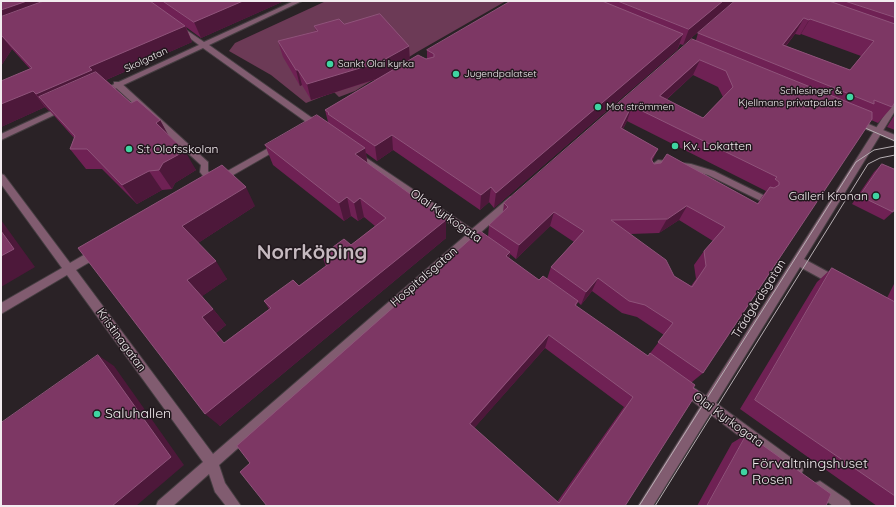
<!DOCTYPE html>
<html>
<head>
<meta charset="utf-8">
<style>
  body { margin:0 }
  #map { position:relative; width:896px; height:507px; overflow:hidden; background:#2a2226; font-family:Quicksand,sans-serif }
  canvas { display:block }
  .frame { position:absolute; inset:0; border:2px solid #f2ecef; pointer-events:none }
</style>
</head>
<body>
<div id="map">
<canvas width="896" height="507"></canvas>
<div class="frame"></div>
</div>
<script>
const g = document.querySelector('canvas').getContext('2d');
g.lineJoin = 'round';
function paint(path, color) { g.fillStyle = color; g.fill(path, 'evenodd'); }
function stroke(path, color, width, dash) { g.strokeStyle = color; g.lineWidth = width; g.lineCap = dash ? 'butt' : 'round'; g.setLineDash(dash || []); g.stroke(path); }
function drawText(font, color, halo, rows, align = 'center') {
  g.font = font + ' Quicksand,sans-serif'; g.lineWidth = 3; g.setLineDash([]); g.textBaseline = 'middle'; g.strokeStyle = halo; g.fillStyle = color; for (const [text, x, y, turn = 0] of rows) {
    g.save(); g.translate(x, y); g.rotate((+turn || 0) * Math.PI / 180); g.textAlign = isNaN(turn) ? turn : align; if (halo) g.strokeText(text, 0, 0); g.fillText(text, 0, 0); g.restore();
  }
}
paint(new Path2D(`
  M326,1H506L417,52L355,91L339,97L334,92L306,103L271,75L229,51L235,43Z`), '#6c3a56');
const service = new Path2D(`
  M114,82H120L208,162V171L217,183L216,185H210L200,172L201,165L114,86Z
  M854,118L895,135V141L851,123L850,121Z
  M658,160L691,164L714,171L765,196L767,198L762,201L759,200L708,175L691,170L655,165L654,163Z`);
const minor = new Path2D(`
  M294,1H302L209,45L322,125V129H316L203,48L104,94H101L97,92L199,45L175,27V25H179L204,42Z
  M892,103H895V111L804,259L839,278L840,281L839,284L835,285L831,284L800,267L716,403L801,465L803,470L801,475L796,477L791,475L710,414L653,506H638L700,407L681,392L679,388L681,384L685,382L706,396Z
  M62,106H65L69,108L1,140V134Z
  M279,142L283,145L282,147L221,182H215L214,180L215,178Z
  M356,151L472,229L510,197H516L518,199L479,234L491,244L489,247H483L473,240L219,465L225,483L241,506H226L215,492L209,474L173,506H156L158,501L203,462L67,275L1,314V303L62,268L1,184V174L4,175L70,263L94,249H102L103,252L102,255L76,270L213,454L466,235L353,156V152Z
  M820,481L849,501L851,506H833L815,493L813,488L815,483Z`);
stroke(service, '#463e42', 2);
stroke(minor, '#463e42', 2);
paint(service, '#815c70');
paint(minor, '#815c70');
stroke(new Path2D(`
  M856,124L895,141
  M639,506L856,162L874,150L895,146
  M655,506L868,164L880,158L895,155`), '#b6afb3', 1);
paint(new Path2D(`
  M1,1H284L201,38L186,27L192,42L106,80L131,103L160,120L168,135L196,170L175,183L172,189L162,190L137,204L102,169H86L70,149L74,138L49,110V111L45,107L1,127L30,69L12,49L1,66Z
  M511,1H734L683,45L680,44L677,50L494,208L489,202L480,210L393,150L377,161L366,153L367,163L446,220V238L220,426L78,248L255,206L198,243L227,279L202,296L213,309L226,325L216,333L224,343L269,309L264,301L299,286L326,267L322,255L351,245L375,226L364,217L358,221L351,216L344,221L273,165L265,145L328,122L325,110L377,79L311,100L302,85L300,86L283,57L278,41L316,31L314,26L344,24L410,60L426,59H427V50Z
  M735,1H895V102L892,107L878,123L871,120L703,373L692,382L625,506H267L250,463L488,237L489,225L503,212L504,203L696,40L698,33ZM795,34L800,35L801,34L861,56L850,70L786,46ZM693,75L718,87L723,97L703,118L666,100ZM627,121L766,191L757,204L654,164L652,161L658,149L623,129ZM679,220L713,241L704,251L694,265L696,279L691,286L674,276L630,234L659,233ZM550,226L574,242L551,267L547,279L539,280L509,259L510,254L516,259ZM592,291L622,313L637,317L664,335L648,356L576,306L578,302L581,305ZM545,348L624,407L557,502L474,428Z
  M895,114V130L887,127Z
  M882,164L893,212L884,220L852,204L874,172Z
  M832,268L887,298L895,282V506H877L740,409L817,282Z
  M747,434L826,506H697L732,443Z`), '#6f2154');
paint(new Path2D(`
  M27,1H80L1,30V10Z
  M243,1H284L201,38L194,22Z
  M723,1H734L683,45L689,29Z
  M804,18L795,34L774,60L783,45Z
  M810,19L801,34L800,35L809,20Z
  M185,26L192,42L101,82L39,97L49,110V111L36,94L89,67Z
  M683,34L677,50L494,208L496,193Z
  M1,35L12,49L1,66Z
  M409,46L410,61L382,77L311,100L307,84Z
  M700,60L693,75L653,111L660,96Z
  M296,70H298L302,85L300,86Z
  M33,91L45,107L1,127V104Z
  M632,106L627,121L615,143L621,128Z
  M160,120L171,140L156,123Z
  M392,135L393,150L377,161L375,146Z
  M365,148L368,167L355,154Z
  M185,151L196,170L175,183L172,189L159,170L163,163Z
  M149,171L162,190L137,204L122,185Z
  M246,187L255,206L195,245L182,226Z
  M491,187L489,202L480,210L481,195Z
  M347,197L351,216L344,221L339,203Z
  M360,198L364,217L358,221L354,203Z
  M687,206L679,220L659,233L667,219Z
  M554,212L550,226L516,259L519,245Z
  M1,220L35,267L1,287Z
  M446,220V238L220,426L205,414Z
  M510,252L507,267L506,256Z
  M216,261L227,279L201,297L187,280Z
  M598,278L592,291L581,305L586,292Z
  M213,309L226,325L216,333L202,317Z
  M549,335L545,348L469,434L470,424Z
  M98,355L114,366L184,465L136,506H112Z`), '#4d183a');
const building = new Path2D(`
  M1,1H27L1,10Z
  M44,1H150L185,26L89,67L92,70L36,94L33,91L1,104V81L32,68L1,35V17Z
  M163,1H243L194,22Z
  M511,1H602L683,34L496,193L491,187L481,195L392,135L375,146L328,114L329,113L325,110L418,55L426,59L434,57V54L427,50Z
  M618,1H723L689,29Z
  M735,1H829L895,24V102L892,107L874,100V104L698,33ZM804,18L809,20L810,19L874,41L850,70L783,45Z
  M845,1H895V17Z
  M380,14L409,46L380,62L307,84L298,70H296L278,41L318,31L314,26L339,19L344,24Z
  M692,39L872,112V119L703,373L658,342L673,323L645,305L629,301L598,278L586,292L551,267L584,231L554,212L519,245L489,225L508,207L504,203ZM700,60L726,71L733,87L703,118L660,96ZM632,106L777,177L775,179L779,182V185L774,188L770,187L758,204L667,154L661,163L654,164L651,159L658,149L621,128ZM687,206L725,227L704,251L706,266L692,287L674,276L666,260L611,220L667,219Z
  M96,72L131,103L137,100L160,120L156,123L185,151L163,163L159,170L149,171L122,185L87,149H70L75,136L39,97Z
  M317,115L365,148L355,154L446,220L205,414L78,248L222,165L246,187L182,226L216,261L187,280L213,309L202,317L224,343L271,308L264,301L293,280L299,286L330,263L322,255L344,239L351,245L386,218L360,198L354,203L347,197L339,203L265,145Z
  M882,164L894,169L895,171V208L893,212L860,196Z
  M1,231L14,249L1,256Z
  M480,231L510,252L506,256L539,280L543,276L578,301L575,305L648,356L650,353L695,385L693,388L698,391L625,506H267L240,472L250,463L237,446ZM549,335L633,397L559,503L470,424Z
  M832,268L895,302V496L755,400Z
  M98,355L171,457L112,506H1V423Z
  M747,434L831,494L826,506H707Z`);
paint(building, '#7d3764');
stroke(building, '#8f537a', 1);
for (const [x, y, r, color] of [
  [330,64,4,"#3fd4a2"],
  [456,74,4,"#3fd4a2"],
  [850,97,4,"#3fd4a2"],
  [598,107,4,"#3fd4a2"],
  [675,146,4,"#3fd4a2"],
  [129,149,4,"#3fd4a2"],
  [876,196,4,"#3fd4a2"],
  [97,414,4,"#3fd4a2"],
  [744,472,4,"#3fd4a2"]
]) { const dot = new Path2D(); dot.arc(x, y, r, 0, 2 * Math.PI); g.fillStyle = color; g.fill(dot); stroke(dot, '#21181d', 1.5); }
drawText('10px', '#f2ecef', '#21181d', [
  ["Skolgatan",146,60,-25]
]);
drawText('10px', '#f2ecef', '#21181d', [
  ["Sankt Olai kyrka",338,64],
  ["Jugendpalatset",464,74],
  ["Schlesinger &",842,91,"right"],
  ["Kjellmans privatpalats",842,103,"right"],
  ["Mot strömmen",606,107]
], 'left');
drawText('12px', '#f2ecef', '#21181d', [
  ["Kv. Lokatten",683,146],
  ["S:t Olofsskolan",137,149],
  ["Galleri Kronan",868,196,"right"]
], 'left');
drawText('12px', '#f2ecef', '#21181d', [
  ["Olai Kyrkogata",446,216,35],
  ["Hospitalsgatan",424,277,-41],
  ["Trädgårdsgatan",759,299,-58],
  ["Kristinagatan",121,340,54],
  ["Olai Kyrkogata",728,420,36]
]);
drawText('14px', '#f2ecef', '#21181d', [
  ["Saluhallen",105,414],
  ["Förvaltningshuset",752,464],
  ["Rosen",752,480]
], 'left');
drawText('bold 20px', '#c6bac0', '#21181d', [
  ["Norrköping",312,253]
]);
</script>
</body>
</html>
